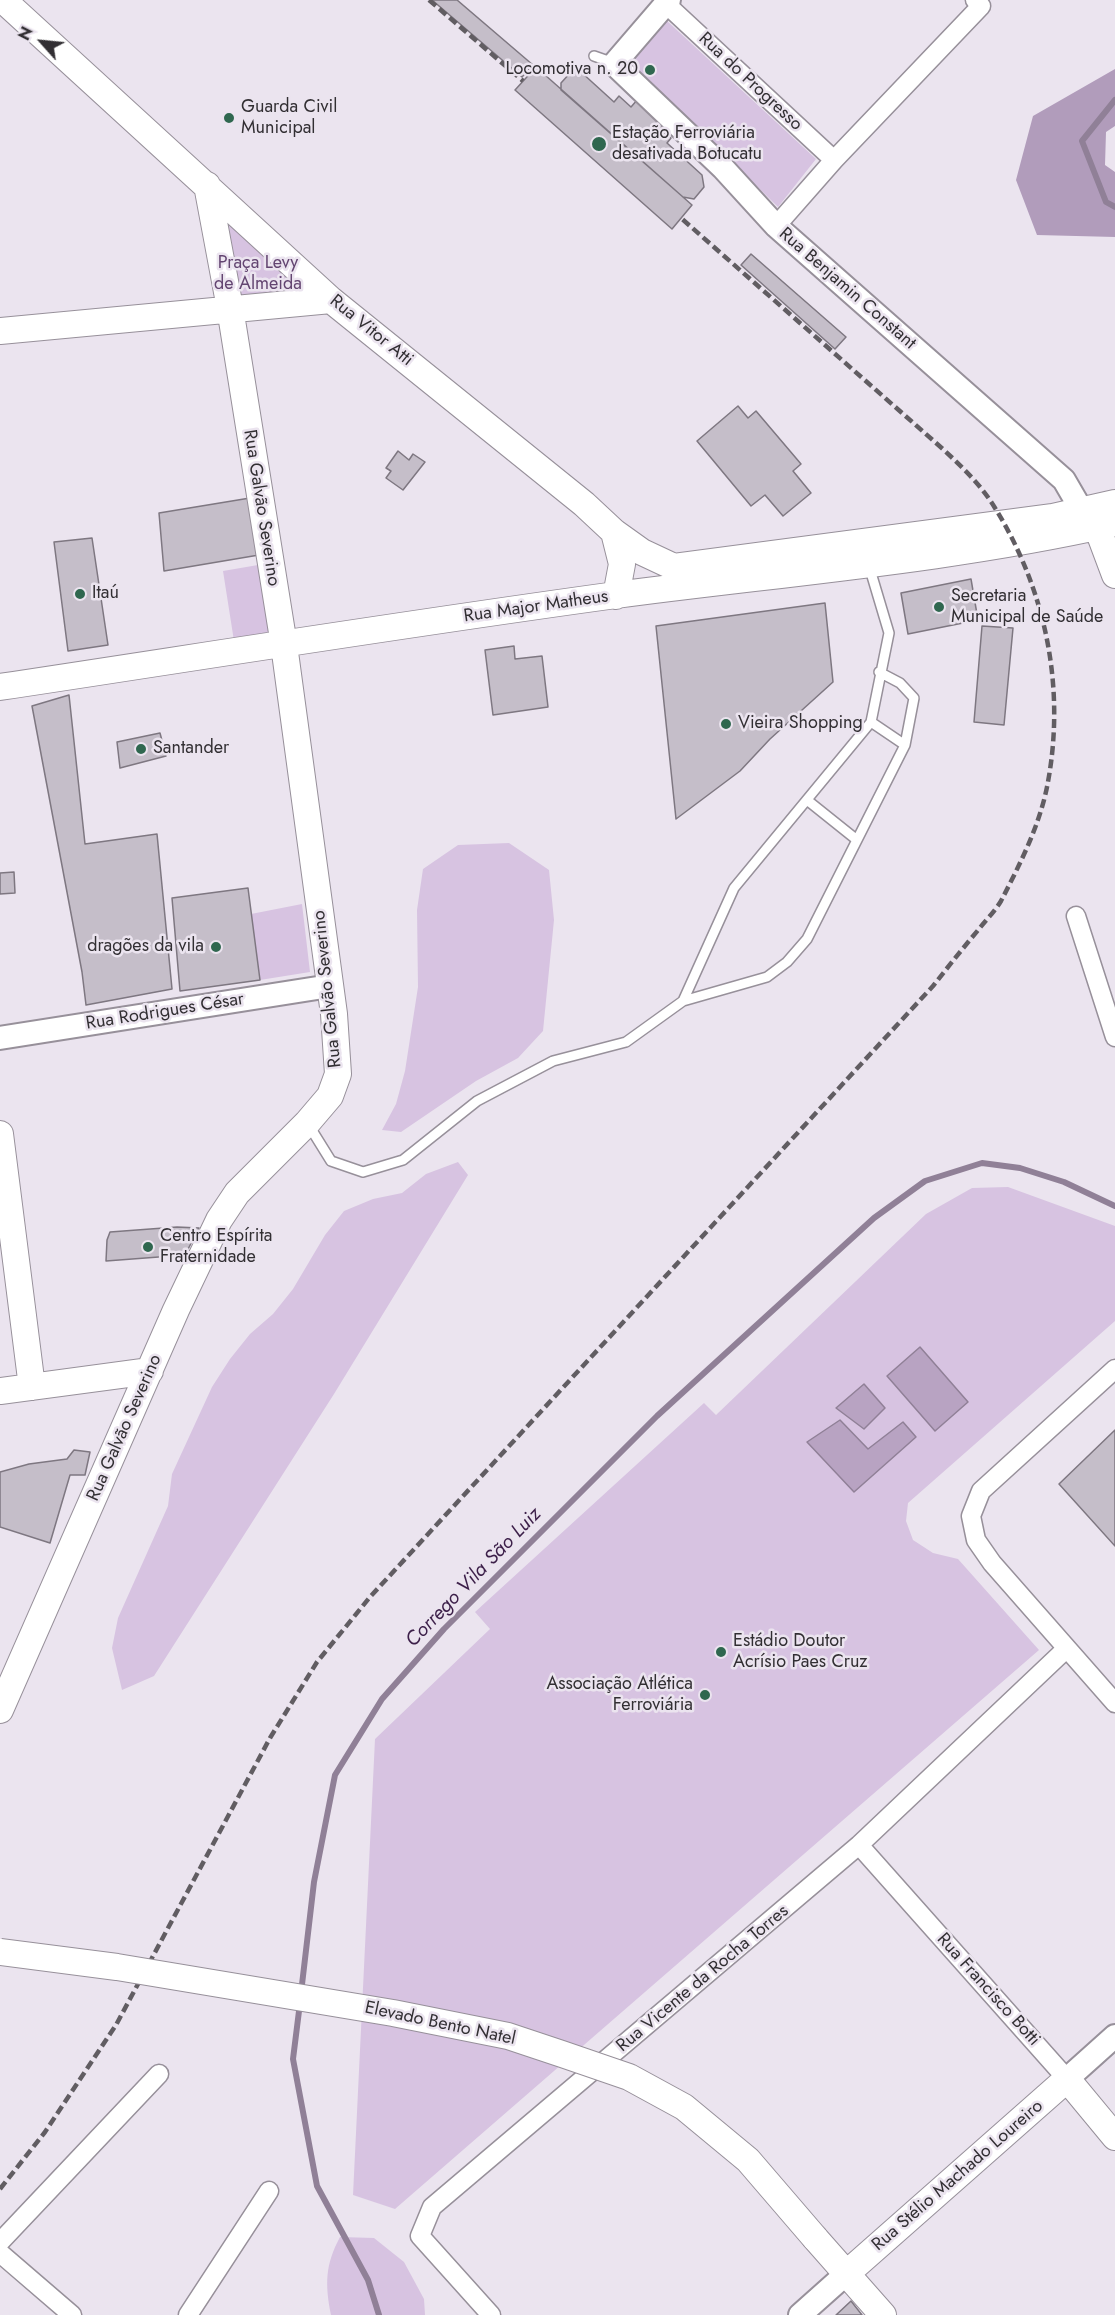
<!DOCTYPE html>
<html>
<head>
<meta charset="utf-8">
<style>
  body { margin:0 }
  #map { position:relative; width:1115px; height:2315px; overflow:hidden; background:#ebe4ef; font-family:Jost,sans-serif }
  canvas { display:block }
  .north { position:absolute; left:12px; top:12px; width:60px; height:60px; -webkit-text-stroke:4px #ebe4ef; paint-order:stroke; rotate:297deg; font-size:16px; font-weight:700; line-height:24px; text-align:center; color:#322f33 }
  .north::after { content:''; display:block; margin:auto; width:21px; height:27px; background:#322f33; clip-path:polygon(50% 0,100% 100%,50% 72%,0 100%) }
</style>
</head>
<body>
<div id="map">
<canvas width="1115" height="2315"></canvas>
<div class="north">N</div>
</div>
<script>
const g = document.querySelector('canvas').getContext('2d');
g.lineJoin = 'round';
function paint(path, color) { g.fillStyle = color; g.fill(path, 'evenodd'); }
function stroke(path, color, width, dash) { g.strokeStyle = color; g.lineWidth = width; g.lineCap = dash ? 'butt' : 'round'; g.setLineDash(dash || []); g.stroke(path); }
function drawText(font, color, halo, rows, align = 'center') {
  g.font = font + ' Jost,sans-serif'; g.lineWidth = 5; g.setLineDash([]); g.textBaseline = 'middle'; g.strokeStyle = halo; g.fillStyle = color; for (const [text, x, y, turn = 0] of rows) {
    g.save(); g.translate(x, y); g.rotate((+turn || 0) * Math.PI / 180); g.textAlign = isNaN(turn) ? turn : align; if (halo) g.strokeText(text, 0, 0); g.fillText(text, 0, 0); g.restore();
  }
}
paint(new Path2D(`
  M666,20L816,159L778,207L630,61Z
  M221,209L308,292L242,300Z
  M258,565L269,635L234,641L223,571Z
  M509,843L549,870L554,920L543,1031L518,1058L476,1081L401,1132L382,1130L396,1104L405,1071L418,987L417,910L423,869L458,845Z
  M302,904L310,972L260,980L251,914Z
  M458,1162L468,1175L334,1394L154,1676L122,1690L112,1648L118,1618L168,1506L172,1474L212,1387L230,1359L250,1334L273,1314L293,1289L325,1235L344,1211L373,1199L402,1193L426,1174Z
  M1008,1187L1115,1226V1321L908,1503L906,1521L913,1540L933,1553L958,1559L1039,1650L395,2209L353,2195L375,1739L490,1629L475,1612L704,1403L716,1415L926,1214L972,1188Z
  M340,2237L374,2238L404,2262L424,2299L425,2315H331C325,2284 325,2265 340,2237Z`), '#d7c3e1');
paint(new Path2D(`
  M1115,69V126L1106,132L1105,165L1115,172V237L1037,235L1016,180L1033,116Z`), '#b19cbb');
const water = new Path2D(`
  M920,1347L968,1402L935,1431L887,1376Z
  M864,1384L885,1408L864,1429L836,1408Z
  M840,1420L868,1449L903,1422L916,1437L854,1492L807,1442Z`);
paint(water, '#b8a3c2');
stroke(water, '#908097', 1.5);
stroke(new Path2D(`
  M1115,100L1082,141L1106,202L1115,207
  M301,1993L314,1882L335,1775L382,1699L444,1629L657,1416L874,1218L925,1181L982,1163L1020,1168L1064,1182L1115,1206
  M300,2003L293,2059L317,2186L368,2280L379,2315`), '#908097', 6);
const building = new Path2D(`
  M432,0H457L533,65L522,77Z
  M536,67L692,205L672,229L515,90Z
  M571,72H581L614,102L619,96L631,107L638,99L666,124L661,130L671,138L667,143L702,175L704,187L694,199L683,197L561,90V83Z
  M751,254L846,337L835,349L741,265Z
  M738,406L748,418L756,411L801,464L793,471L811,493L783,516L765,495L751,506L697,441Z
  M398,451L409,460L413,454L425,462L403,490L386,478L391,471L386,468Z
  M250,498L259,555L164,571L159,513Z
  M92,538L108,645L68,651L54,542Z
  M971,579L978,620L908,634L901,593Z
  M825,603L833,682L770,739L740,771L676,819L656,626Z
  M982,626L1013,628L1004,725L974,722Z
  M514,646L515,659L542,656L548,707L493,715L485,650Z
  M69,695L85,844L157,834L172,989L86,1005L82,972L32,706Z
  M160,733L166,756L120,768L117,742Z
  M14,872L15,893L0,894V873Z
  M248,888L260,980L180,991L172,898Z
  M177,1227L199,1228L185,1255L106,1261L107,1240L110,1232Z
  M1115,1430V1546L1059,1484Z
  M74,1450L90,1452L85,1475H70L50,1543L0,1527V1472L29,1464L67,1459Z
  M851,2301L862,2315H836Z`);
paint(building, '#c5bec9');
stroke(building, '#7e7781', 1.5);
const service = new Path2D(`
  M594,56L614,63
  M871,722L905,745
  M807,800L857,840
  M683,1001L767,977L787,962L807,939L905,745L914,698L900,683L879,672
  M308,1124L331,1161L363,1172L403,1160L477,1101L553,1061L626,1042L683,1001L734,888L871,722L889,633L869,566`);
const minor = new Path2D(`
  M666,4L834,160
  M776,226L834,160L981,6L975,0
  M1076,916L1115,1037
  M1115,1369L981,1491L971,1516L976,1540L992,1563L1115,1703
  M859,1845L1067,2079
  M0,2242L159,2074
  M0,2253L72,2315
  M188,2315L269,2191
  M491,2315L420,2236L432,2207L859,1845L1066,1649`);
const tertiary = new Path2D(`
  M669,0L614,64L723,168L776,226L1064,480L1082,511
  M0,1038L330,986
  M1067,2079L1115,2036
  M800,2315L846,2274`);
const secondary = new Path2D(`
  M3,0L331,300L584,504L614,532L642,552L674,567L1053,517L1115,503
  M0,331L331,300
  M1086,515L1097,527L1115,575
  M614,532L622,564L616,596
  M0,687C205,656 411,623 616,595C782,573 951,560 1115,523
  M0,1134L32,1387
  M0,1391L150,1371
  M0,1710L176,1310L219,1220L237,1193L307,1123L330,1096L338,1074L334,1014L284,645L230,308L207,185
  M815,2238L883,2315
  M846,2274L1067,2079L1115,2137`);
stroke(service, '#97909a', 12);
stroke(minor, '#97909a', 21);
stroke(tertiary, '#97909a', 26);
stroke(secondary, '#97909a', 28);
stroke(service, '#fff', 9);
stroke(minor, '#fff', 18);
stroke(tertiary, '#fff', 22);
stroke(secondary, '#fff', 26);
stroke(new Path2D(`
  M429,0L523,81
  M0,2189L45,2132L116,2025L270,1738L317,1662L370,1597L933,986C948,967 963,948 979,929C986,920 995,911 1001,901C1019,866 1039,827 1047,787C1066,691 1047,592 995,508C982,486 963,468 944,450L681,218`), '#615d62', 4.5, [9, 4.5]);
const secondaryBridge = new Path2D(`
  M0,1952L117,1967L393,2013L508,2036L562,2054L629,2077L684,2107L748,2160L815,2238`);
stroke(secondaryBridge, '#97909a', 28, []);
stroke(secondaryBridge, '#fff', 26);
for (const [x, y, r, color] of [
  [650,70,6,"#2f674f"],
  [229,118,6,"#2f674f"],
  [599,144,8,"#2f674f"],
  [80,594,6,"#2f674f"],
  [939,607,6,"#2f674f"],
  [726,724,6,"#2f674f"],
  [141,749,6,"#2f674f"],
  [216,947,6,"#2f674f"],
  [148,1247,6,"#2f674f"],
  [721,1652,6,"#2f674f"],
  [705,1695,6,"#2f674f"]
]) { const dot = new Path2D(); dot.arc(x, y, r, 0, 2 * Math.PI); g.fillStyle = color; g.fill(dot); stroke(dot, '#ebe4ef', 2); }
drawText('18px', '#322f33', '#ebe4ef', [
  ["Locomotiva n. 20",638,70,"right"],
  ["Guarda Civil",241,108],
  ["Municipal",241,129],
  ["Estação Ferroviária",612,134],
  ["desativada Botucatu",612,155],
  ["Itaú",92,594],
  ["Secretaria",951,597],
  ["Municipal de Saúde",951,618],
  ["Vieira Shopping",738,724],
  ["Santander",153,749],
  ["dragões da vila",204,947,"right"],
  ["Centro Espírita",160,1237],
  ["Fraternidade",160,1258],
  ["Estádio Doutor",733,1642],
  ["Acrísio Paes Cruz",733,1663],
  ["Associação Atlética",693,1685,"right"],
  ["Ferroviária",693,1706,"right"]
], 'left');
drawText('18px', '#322f33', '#ebe4ef', [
  ["Rua do Progresso",750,82,43],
  ["Rua Benjamin Constant",847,289,41],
  ["Rua Vitor Atti",371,331,39],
  ["Rua Galvão Severino",261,508,81],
  ["Rua Major Matheus",536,607,-8],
  ["Rua Galvão Severino",328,989,-96],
  ["Rua Rodrigues César",165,1012,-9],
  ["Rua Galvão Severino",125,1428,-66],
  ["Rua Vicente da Rocha Torres",703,1979,-40],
  ["Rua Francisco Botti",988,1990,48],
  ["Elevado Bento Natel",440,2024,12],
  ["Rua Stélio Machado Loureiro",958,2176,-41]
]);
drawText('18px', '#634571', '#ebe4ef', [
  ["Praça Levy",258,264],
  ["de Almeida",258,285]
]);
drawText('italic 20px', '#3c1f49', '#ebe4ef', [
  ["Corrego Vila São Luiz",474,1578,-46]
]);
</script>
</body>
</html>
